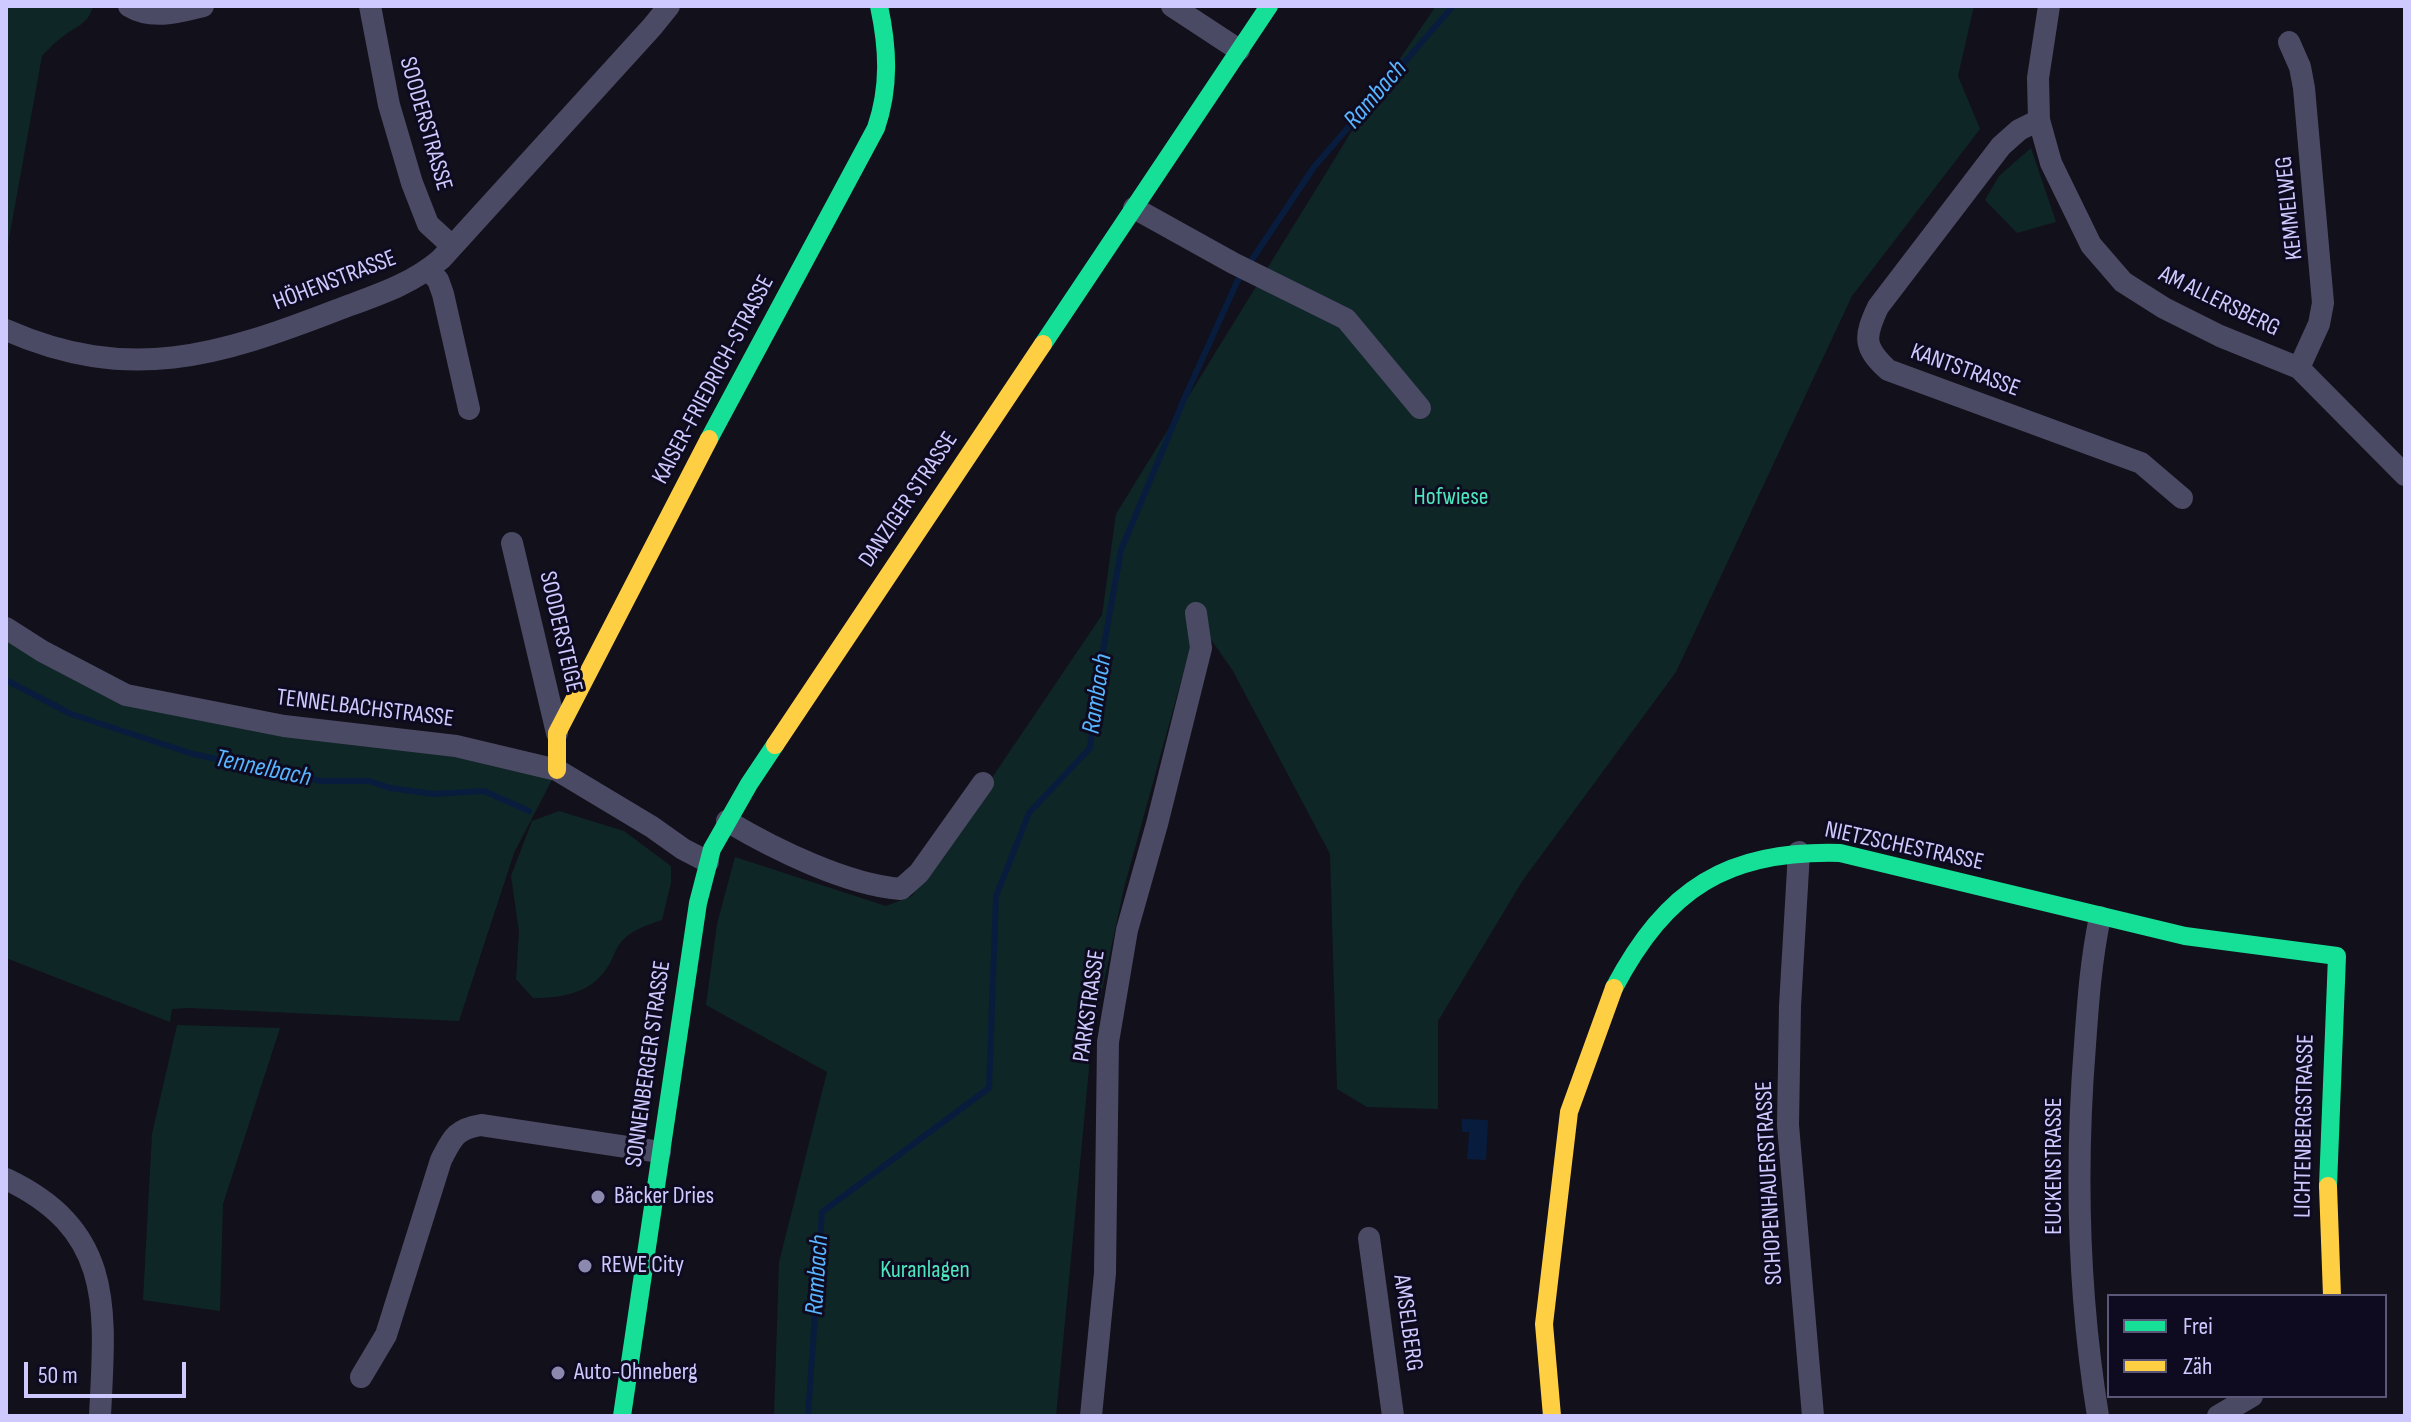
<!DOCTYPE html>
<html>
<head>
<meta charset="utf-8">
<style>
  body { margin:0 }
  #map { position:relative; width:2411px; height:1422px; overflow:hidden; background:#12101b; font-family:"Sofia Sans Condensed",sans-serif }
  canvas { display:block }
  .frame { position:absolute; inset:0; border:8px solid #cecaff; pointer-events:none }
  .legend { position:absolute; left:2107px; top:1294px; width:280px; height:104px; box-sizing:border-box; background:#0e0b20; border:2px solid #5b5779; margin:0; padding:10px 14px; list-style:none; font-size:24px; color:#cecaff }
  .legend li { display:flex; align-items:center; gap:16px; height:40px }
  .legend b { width:40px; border:2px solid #5b5779 }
  .scale { position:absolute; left:24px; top:1362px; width:162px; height:36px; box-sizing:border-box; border:4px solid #cecaff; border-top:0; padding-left:10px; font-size:24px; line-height:28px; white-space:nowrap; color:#cecaff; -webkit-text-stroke:6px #0e0b20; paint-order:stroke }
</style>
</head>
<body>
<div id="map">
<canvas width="2411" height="1422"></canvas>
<div class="frame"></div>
<ul class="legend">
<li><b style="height:10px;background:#16e098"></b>Frei</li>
<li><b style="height:10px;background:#ffcf43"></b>Zäh</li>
</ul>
<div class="scale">50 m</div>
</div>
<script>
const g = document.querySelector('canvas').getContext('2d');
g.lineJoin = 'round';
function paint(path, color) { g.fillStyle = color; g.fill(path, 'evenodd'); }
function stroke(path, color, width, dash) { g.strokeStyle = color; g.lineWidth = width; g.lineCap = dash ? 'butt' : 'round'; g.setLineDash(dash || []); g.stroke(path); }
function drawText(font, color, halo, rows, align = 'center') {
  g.font = font + ' "Sofia Sans Condensed",sans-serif'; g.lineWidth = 6; g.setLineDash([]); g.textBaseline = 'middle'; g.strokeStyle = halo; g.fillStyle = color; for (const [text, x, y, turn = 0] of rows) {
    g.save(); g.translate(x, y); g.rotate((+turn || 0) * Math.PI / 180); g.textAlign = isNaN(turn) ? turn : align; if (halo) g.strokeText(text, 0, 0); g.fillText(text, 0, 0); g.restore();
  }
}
paint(new Path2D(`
  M6,6L93,7C87,26 75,26 61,38C54,43 48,50 42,56L6,255Z
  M1436,6H1974L1958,76L1980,129L1852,296L1676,672L1523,880L1438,1021V1109L1367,1107L1337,1089L1330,854L1233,671L1212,641L1190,648L1124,888L1092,1037L1056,1416H774L779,1262L827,1072L706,1005L717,924L735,857L886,906L912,896L1102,615L1116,514L1366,108Z
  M2031,148L2056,222L2017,233L1985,200L1999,176Z
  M6,628L126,695L557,770L514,853L459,1021L190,1008L172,1009L170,1022L6,958Z
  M559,811L624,831L671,866V883L662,920C647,925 633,929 622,941C616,947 614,956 610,963C594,993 563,998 533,998L516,979L519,932L511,876L532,821Z
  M177,1025L280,1028L223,1204L220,1311L143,1300L152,1134Z`), '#0f2626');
paint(new Path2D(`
  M1462,1119L1488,1120L1486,1160L1467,1159L1469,1132H1462Z`), '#081d3e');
stroke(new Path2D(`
  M6,680L71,714L193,754L322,781H369L390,788L433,794L484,791L529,811
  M808,1416L822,1212L989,1088L996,896L1029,813L1090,748L1099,673L1121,550L1185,397L1237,282L1314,167L1453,6`), '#081d3e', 6);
stroke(new Path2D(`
  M129,6C152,20 179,12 203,6
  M370,6L389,105L412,183L428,224L452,246
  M1172,6L1239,50
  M2049,6L2038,78L2039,120L2051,163L2091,245L2123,282L2164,308L2220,336L2299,368L2405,475
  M2289,42L2300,67L2304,88L2323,303L2319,324L2299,368
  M2039,120L2019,130L2001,146L1878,307C1864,337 1863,347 1888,370L2141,463L2182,498
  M1134,208L1233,263L1346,319L1420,408
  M428,270L438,280L443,294L469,409
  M6,330C129,384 218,356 337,310C374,296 411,285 441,259L652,27L669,6
  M512,543L557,733
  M6,628L42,651L126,695L284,726L456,746L557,770L652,827L683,849L708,862
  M727,821C774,849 847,885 901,889L919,873L983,783
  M1799,852L1790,1006L1788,1125L1813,1416
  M6,1179C116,1231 105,1311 100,1416
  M1369,1238L1393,1416
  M361,1377L386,1335L441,1160C452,1139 455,1129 481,1125L660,1152
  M1091,1416L1105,1273L1108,1042L1127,930L1157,824L1201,648L1196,613
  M2098,1416C2078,1293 2075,1169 2085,1045C2088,1002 2091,960 2100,917
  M2218,1416L2252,1396`), '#4b4a64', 22);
stroke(new Path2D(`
  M1043,344L1269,6
  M709,439L876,128C890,87 888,48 879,6
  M1614,988C1667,888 1727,850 1840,853L2185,936L2337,956L2328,1186
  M622,1416L698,903L712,849L749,784L775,745`), '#16e098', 18);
stroke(new Path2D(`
  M775,745L1043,344
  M557,770V733L709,439
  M2328,1186L2332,1296
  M1552,1416L1544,1324L1569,1112L1614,988`), '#ffcf43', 18);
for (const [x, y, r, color] of [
  [598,1197,8,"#8c89af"],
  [585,1266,8,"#8c89af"],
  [558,1373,8,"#8c89af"]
]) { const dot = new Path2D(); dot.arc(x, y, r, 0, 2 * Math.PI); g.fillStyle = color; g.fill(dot); stroke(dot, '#0e0b20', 3); }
drawText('24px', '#cecaff', '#0e0b20', [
  ["SOODERSTRASSE",425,124,74],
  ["KEMMELWEG",2290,208,-96],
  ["HÖHENSTRASSE",335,281,-21],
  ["AM ALLERSBERG",2219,302,26],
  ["KANTSTRASSE",1965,371,20],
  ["KAISER-FRIEDRICH-STRASSE",714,380,-62],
  ["DANZIGER STRASSE",909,500,-56],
  ["SOODERSTEIGE",560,632,77],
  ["TENNELBACHSTRASSE",365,709,7],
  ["NIETZSCHESTRASSE",1904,847,12],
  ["PARKSTRASSE",1090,1006,-82],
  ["SONNENBERGER STRASSE",649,1064,-82],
  ["LICHTENBERGSTRASSE",2305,1126,-89],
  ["EUCKENSTRASSE",2055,1166,-90],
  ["SCHOPENHAUERSTRASSE",1770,1183,-93],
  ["AMSELBERG",1407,1323,82]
]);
drawText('24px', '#4ee7bd', '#0e0b20', [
  ["Hofwiese",1451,498],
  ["Kuranlagen",925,1271]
]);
drawText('24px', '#cecaff', '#0e0b20', [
  ["Bäcker Dries",614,1197],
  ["REWE City",601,1266],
  ["Auto-Ohneberg",574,1373]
], 'left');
drawText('italic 26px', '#58b5ff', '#0e0b20', [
  ["Rambach",1376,95,-49],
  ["Rambach",1098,694,-81],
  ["Tennelbach",263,769,12],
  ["Rambach",818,1275,-86]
]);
</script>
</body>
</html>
